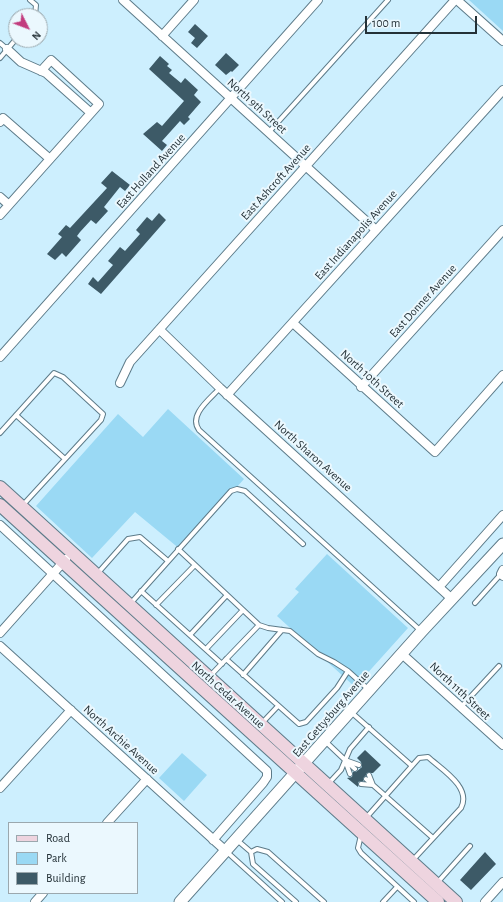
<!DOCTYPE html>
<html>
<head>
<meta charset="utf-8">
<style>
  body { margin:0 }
  #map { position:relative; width:503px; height:902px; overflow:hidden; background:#cdeffe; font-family:"Alegreya Sans",sans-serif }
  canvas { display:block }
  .legend { position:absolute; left:8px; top:822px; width:130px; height:72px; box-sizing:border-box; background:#ebf8fe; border:1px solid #9ba8ae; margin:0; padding:5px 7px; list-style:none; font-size:12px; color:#243137 }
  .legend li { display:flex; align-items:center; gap:8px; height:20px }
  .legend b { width:20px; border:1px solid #9ba8ae }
  .north { position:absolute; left:8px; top:8px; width:40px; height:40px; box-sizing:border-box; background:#ebf8fe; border:1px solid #9ba8ae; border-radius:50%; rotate:132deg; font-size:11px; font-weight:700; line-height:16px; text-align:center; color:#243137 }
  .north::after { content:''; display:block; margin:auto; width:14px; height:18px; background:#c23c7e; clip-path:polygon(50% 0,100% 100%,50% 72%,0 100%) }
  .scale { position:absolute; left:365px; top:16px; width:112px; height:18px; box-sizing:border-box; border:2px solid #243137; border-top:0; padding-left:5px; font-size:12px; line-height:14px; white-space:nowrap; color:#243137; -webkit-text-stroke:3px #ebf8fe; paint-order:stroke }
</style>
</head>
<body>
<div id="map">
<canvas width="503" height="902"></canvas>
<ul class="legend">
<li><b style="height:5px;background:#eed4df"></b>Road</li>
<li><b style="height:11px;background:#9ad9f4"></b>Park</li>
<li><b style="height:11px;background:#3d5a67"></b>Building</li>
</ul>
<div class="north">N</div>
<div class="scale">100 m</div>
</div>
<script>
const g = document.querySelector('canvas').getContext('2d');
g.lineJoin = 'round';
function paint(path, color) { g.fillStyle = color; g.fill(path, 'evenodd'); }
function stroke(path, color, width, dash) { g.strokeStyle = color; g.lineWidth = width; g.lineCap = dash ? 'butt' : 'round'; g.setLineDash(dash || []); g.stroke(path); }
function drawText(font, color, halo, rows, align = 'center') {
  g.font = font + ' "Alegreya Sans",sans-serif'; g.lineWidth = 4; g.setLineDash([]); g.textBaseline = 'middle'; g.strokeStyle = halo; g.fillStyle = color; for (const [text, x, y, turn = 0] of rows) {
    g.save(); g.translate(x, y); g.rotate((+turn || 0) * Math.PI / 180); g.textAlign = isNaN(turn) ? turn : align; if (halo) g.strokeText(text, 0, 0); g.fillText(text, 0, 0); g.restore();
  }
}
paint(new Path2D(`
  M469,0H503V31Z
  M168,409L244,479L181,550L135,512L92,558L36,506L118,414L143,437Z
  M327,554L408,628L355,687L277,616L299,592L295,589Z
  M182,753L207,775L184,801L159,778Z`), '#9ad9f4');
paint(new Path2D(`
  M195,24L208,36L197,48L191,43L195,38L188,32Z
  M226,53L239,65L232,72L231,71L226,75L215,65Z
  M160,56L169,64L167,66L172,70L169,73L181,83L185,78L198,90L194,95L201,102L188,117L190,119L184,125L180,121L162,141L167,145L162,151L143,134L157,122L162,126L184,101L149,69Z
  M112,171L130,185L125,191L120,187L104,207L108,211L96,224L91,220L80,232L77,236L81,240L66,257L62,253L55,260L47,254L62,237L58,234L66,225L70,228L107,188L101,183Z
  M159,213L166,220L101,294L88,284L93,277L98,282L113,265L108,261L115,253L120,247L125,251L140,234L136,230L147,217L152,221Z
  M365,750L381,765L373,773H367L363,781L358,782V787L347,778L352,777L353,772H356L362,767L361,762L357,758Z
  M485,852L496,864L471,890L460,880Z`), '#3d5a67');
const service = new Path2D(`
  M30,0L36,5L35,16
  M0,43L7,49
  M0,58L16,39
  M269,132L388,0
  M220,388C210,399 188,415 199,430L421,631
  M16,415L65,459
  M0,433L54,373L63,377L103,414L101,420L22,506
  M178,549L259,625L268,628L290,631L318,654L334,662L348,671L369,690
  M97,574L128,539L140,537L168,561
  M141,591L222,664
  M475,603L501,574
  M130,604L231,491L237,489L245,491L303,544
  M156,605L195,565
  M190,635L227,595
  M206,649L243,610
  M226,659L299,724L306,722L337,688L348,671
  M243,675L282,630
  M209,677L259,625
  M461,707L499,666
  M351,712L412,766
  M262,723L278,706
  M325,741L345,760L359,765
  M350,774L345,760L355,769
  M366,779L373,785L369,775
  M329,783L341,770L350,749L369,727
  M361,784L373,785L433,838
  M365,819L419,758L428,757C441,769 472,787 461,808L412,861
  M361,835L358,848L361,853L414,902
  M237,840L251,852L253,864L296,902
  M227,852L282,902
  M251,852L257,849L268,852L324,902
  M437,883L470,846
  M383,902L397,887`);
const minor = new Path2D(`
  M123,0L376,230
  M457,0L503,41
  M162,36L194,0
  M41,71L51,60L99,104L91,113
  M0,122L3,118L50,159
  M0,197L9,205
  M0,215L91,113L46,73L21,62L7,49
  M293,323L435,452L503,375
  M160,330L220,388L452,599
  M0,357L318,0
  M120,383L130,362L455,0
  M361,387L503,230
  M227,395L503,90
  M0,525L267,771V777L263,783L213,840
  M503,570L501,574L503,576
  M439,587L503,515
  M0,633L66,559
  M0,646L227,852
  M402,654L503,745
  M0,788L71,710
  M107,823L147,779
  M35,902L43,893
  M485,902L503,882`);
const tertiary = new Path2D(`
  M180,902L422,631L503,544`);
const secondary = new Path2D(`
  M0,487L456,902
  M0,505L438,902`);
stroke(service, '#5d7b89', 6);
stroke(minor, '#5d7b89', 10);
stroke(tertiary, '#5d7b89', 13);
stroke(secondary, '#5d7b89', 14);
stroke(service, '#fff', 4);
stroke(minor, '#fff', 8);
stroke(tertiary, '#fff', 11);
stroke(secondary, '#eed4df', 12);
drawText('12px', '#243137', '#ebf8fe', [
  ["North 9th Street",257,106,42],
  ["East Holland Avenue",151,171,-48],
  ["East Ashcroft Avenue",276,182,-48],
  ["East Indianapolis Avenue",356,235,-48],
  ["East Donner Avenue",423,301,-48],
  ["North 10th Street",372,379,42],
  ["North Sharon Avenue",313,456,42],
  ["North 11th Street",460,691,43],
  ["North Cedar Avenue",228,695,42],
  ["East Gettysburg Avenue",331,714,-49],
  ["North Archie Avenue",121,740,42]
]);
</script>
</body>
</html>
